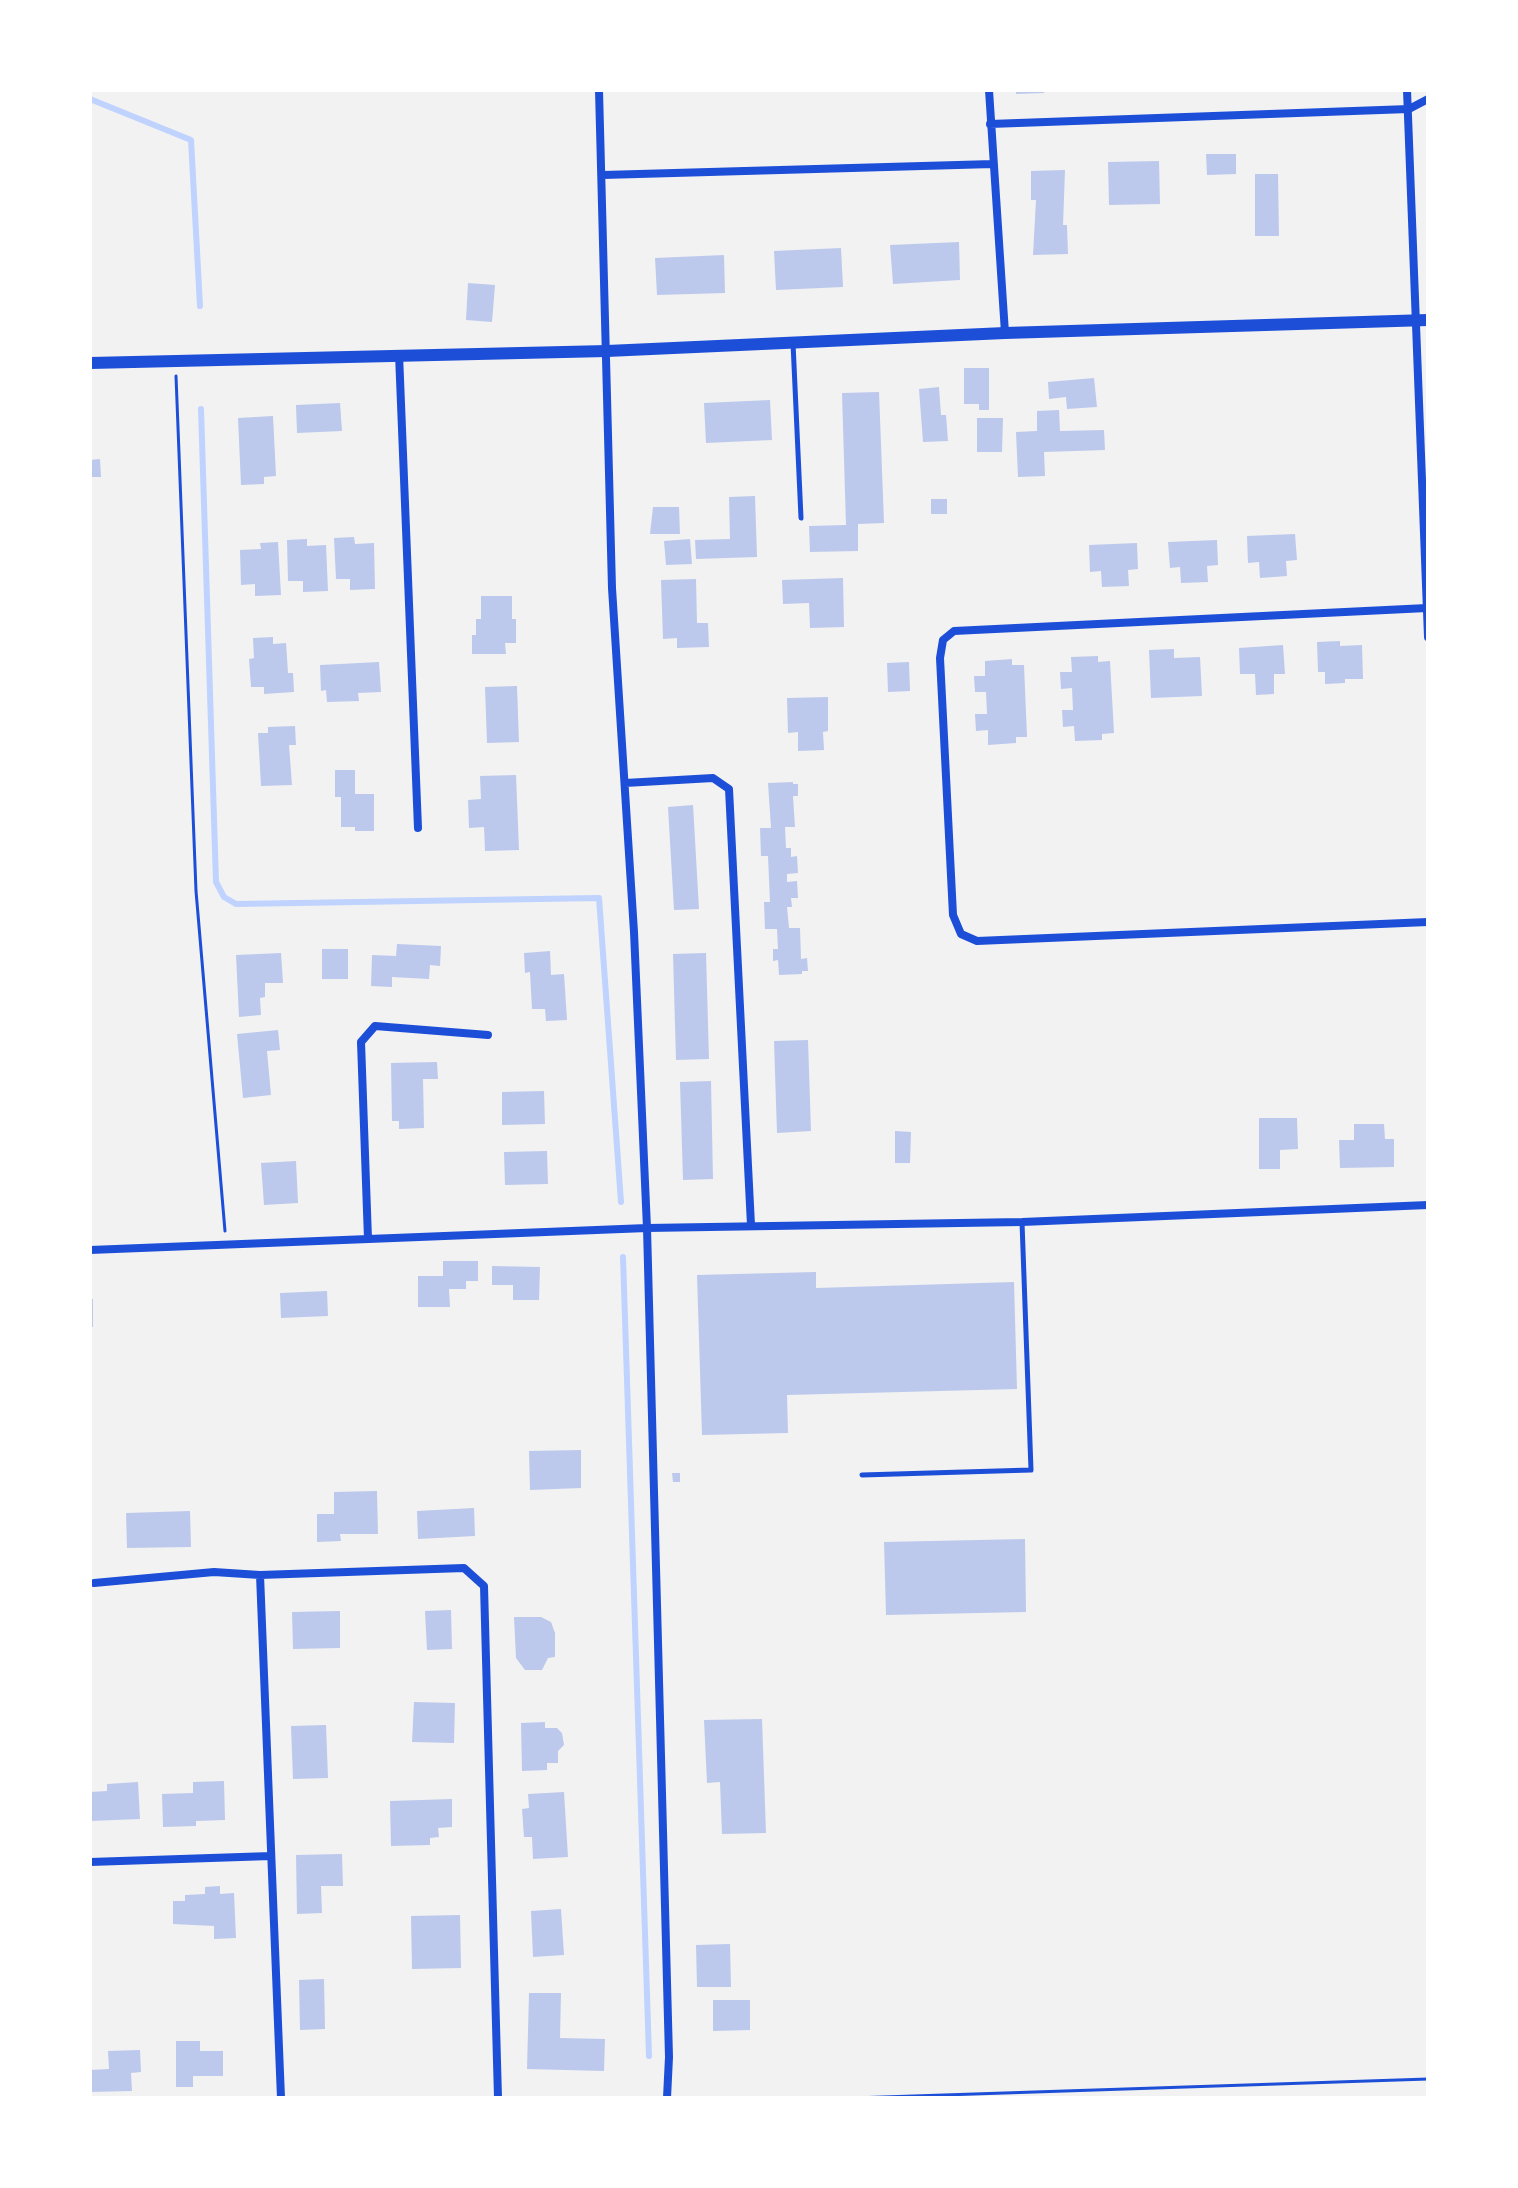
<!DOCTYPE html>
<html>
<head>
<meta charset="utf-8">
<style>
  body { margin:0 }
  #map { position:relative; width:1518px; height:2188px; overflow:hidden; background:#f2f2f2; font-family:Inter,sans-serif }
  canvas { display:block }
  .frame { position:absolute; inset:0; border:92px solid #fff; pointer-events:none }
</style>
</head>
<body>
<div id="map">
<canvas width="1518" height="2188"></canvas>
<div class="frame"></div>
</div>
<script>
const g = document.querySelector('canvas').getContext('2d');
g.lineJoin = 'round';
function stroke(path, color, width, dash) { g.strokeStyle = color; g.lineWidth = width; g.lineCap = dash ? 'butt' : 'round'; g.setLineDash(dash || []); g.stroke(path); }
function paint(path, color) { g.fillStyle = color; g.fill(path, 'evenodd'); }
stroke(new Path2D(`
  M90,99L191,140L200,306
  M201,409L216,882L224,897L236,904L599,898L621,1202
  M623,1257L649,2056`), '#bfd3fe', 6);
paint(new Path2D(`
  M1016,90H1044V93L1016,94Z
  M1206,154H1236V174L1207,175Z
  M1159,161L1160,204L1109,205L1108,162Z
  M1065,170L1063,225H1067L1068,254L1033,255L1036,200H1031V171Z
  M1255,174H1278L1279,236H1255Z
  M959,242L960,280L893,284L890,245Z
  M841,248L843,287L776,290L774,251Z
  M724,255L725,293L657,295L655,258Z
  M468,283L495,285L492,322L466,320Z
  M964,368H989V410H979V404H964Z
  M1094,378L1097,407L1067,409L1066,397L1049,399L1048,382Z
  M939,387L941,415H946L948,441L923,442L919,389Z
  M879,392L884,523L858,524V551L810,552L809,526L846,525L842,393Z
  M770,400L772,440L706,443L704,403Z
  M340,403L342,431L297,433L296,405Z
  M1059,410L1060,431L1104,430L1105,450L1044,452L1045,476L1018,477L1016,432L1037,431V411Z
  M273,416L276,476L264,477V484L241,485L238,418Z
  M977,418H1003L1002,452H977Z
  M100,459L101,477H90V460Z
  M755,496L757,557L696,559L695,540L730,539L729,497Z
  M931,499H947V514H931Z
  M653,507H679L680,534H650Z
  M1295,534L1297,560L1286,561L1287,576L1260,578L1259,562L1248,563L1247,536Z
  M354,537L355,544L374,543L375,589L350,590V579H336L334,538Z
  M307,539V546L326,545L328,591L303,592V581H288L287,540Z
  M690,539L692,564L666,565L664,541Z
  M1217,540L1218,565L1207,566L1208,582L1181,583L1180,567L1170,568L1168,542Z
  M278,542L281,595L255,596V584L241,585L240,550L261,549L260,543Z
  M1137,543L1138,569L1128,570L1129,586L1102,587L1101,571L1090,572L1089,545Z
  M843,578L844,627L810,628L809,603L783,604L782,580Z
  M696,579L697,623H708L709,647L677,648V638L663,639L661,580Z
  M481,596H512V619H516V643H505L506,654H472V635H476V619H481Z
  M273,637V644L286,643L288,673H293L294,692L264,694V687H251L249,659L254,658L253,638Z
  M1340,641V646L1362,645L1363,679H1345V683L1325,684V672H1318L1317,642Z
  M1283,645L1285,674H1274V694L1256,695L1255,674H1240L1239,648Z
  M1174,649V658L1200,657L1202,696L1151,698L1149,650Z
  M1098,656V662L1110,661L1114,733L1102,734V740L1075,741L1074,726L1063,727L1062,710H1073L1072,688L1061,689L1060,672H1072L1071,657Z
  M1012,659V665H1024L1027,737H1016V743L988,745V730L976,731L975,714H987L986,692H975L974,676H985V661Z
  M379,662L381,692L358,693L359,701L327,702L326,690L321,691L320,665Z
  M909,662L910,691L888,692L887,663Z
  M517,686L519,742L487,743L485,687Z
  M828,697V731L823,732L824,750L798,751V732L788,733L787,698Z
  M295,726L296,745H289L292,785L261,786L258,733H268V727Z
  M335,770H355V794H374V831H355V827H341V797H335Z
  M516,775L519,850L485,851L484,827L469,828L468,800L481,799L480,776Z
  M793,782V784H798V796H793L795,827H785L786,848H791V857L797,856L798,873L787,874V882L797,881L798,898H791L792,907H787L789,928H800L801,959L807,958L808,971H802V974L779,975L778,960L773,961V949H778L777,929H765L764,902H770L768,856H761L760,828H771L768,783Z
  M693,805L699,909L674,910L668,807Z
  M397,944L441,946L440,966L430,965L429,979L392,977V987L371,986L372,955L396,956Z
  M322,949H348V979H322Z
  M550,951L551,975L564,974L567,1020L546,1021L545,1009H532L530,972L525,973L524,953Z
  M281,953L283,983H265V997L260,998L261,1015L239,1017L236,955Z
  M706,953L709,1059L676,1060L673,954Z
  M278,1030L280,1050L267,1051L271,1095L243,1098L237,1034Z
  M808,1040L811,1131L777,1133L774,1041Z
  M437,1062L438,1079H423L424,1128L399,1129V1121H392L391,1063Z
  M711,1081L713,1179L683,1180L680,1082Z
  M544,1091L545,1124L502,1125V1092Z
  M1259,1118H1297L1298,1149L1280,1150V1169H1259Z
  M1354,1124H1384L1385,1139H1394V1167L1340,1168L1339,1140H1354Z
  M895,1131L911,1132L910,1163H895Z
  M547,1151L548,1184L505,1185L504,1152Z
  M296,1161L298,1203L264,1205L261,1163Z
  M443,1261H478V1281H466V1289H449L450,1307H418V1276H443Z
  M492,1266L540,1267L539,1300H513V1285H492Z
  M816,1272V1288L1014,1282L1017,1389L787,1395L788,1433L702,1435L697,1275Z
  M327,1291L328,1316L281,1318L280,1293Z
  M90,1299H93V1327H90Z
  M581,1450V1488L530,1490L529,1451Z
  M672,1473H680V1482H673Z
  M377,1491L378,1534H340L341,1541L317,1542V1514H334V1492Z
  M474,1508L475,1536L418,1539L417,1511Z
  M190,1511L191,1547L127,1548L126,1513Z
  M1025,1539L1026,1612L886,1615L884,1542Z
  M451,1610L452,1649L427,1650L425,1611Z
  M340,1611V1648L293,1649L292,1612Z
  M514,1617H541L551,1622L555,1633V1657L548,1658L542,1670H525L516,1658Z
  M414,1702L455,1703L454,1743L412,1742Z
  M762,1719L766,1833L722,1834L720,1782L707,1783L704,1720Z
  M545,1722V1728H557L562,1733L564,1745L558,1751V1763H547V1770L522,1771L521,1723Z
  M326,1725L328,1778L293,1779L291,1726Z
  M224,1781L225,1820L196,1821V1826L163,1827L162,1794L193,1793V1782Z
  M138,1782L140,1819L90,1821V1792L107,1791V1784Z
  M564,1792L568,1857L533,1859L532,1837H524L522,1809L529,1808L528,1794Z
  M452,1799V1827L438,1828L439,1837L430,1838V1845L391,1846L390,1801Z
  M342,1854L343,1886H321L322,1913L297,1914L296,1855Z
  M220,1886V1894L234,1893L236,1938L214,1939V1926L173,1924V1901H185V1895L205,1894V1887Z
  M561,1909L564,1955L533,1957L531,1911Z
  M460,1915L461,1968L412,1969L411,1916Z
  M730,1944L731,1987H697L696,1945Z
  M324,1979L325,2029L300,2030L299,1980Z
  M529,1993H561L560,2038L605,2039L604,2071L527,2069Z
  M713,2000H750V2030L713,2031Z
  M176,2041H200V2051H223V2076H193V2087H176Z
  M140,2050L141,2072L131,2073L132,2091L91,2092L90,2070L109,2069L108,2051Z`), '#bdc9ec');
stroke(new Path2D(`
  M176,376L196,891L225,1231
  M853,2098L1428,2079`), '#1d4ed8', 3);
stroke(new Path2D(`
  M793,343L801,518
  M862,1475L1031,1470L1022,1222`), '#1d4ed8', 5);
stroke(new Path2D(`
  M599,90L612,588L634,932L647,1228L669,2057L667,2098
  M989,90L1005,333
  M1407,90L1428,637
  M990,124L1409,109L1428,99
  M603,175L993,164
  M399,354L418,828
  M1427,608L954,631L943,640L940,658L953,915L961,934L977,941L1428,922
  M625,783L713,778L729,789L751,1225
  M368,1239L361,1042L375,1026L488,1035
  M90,1250L647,1228L1022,1222L1428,1205
  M260,1575L281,2098
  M94,1583L214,1572L260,1575L464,1568L484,1586L498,2098
  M90,1862L271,1856`), '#1d4ed8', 8);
stroke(new Path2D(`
  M90,363L607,351L1005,333L1428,320`), '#1d4ed8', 12);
</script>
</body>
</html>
